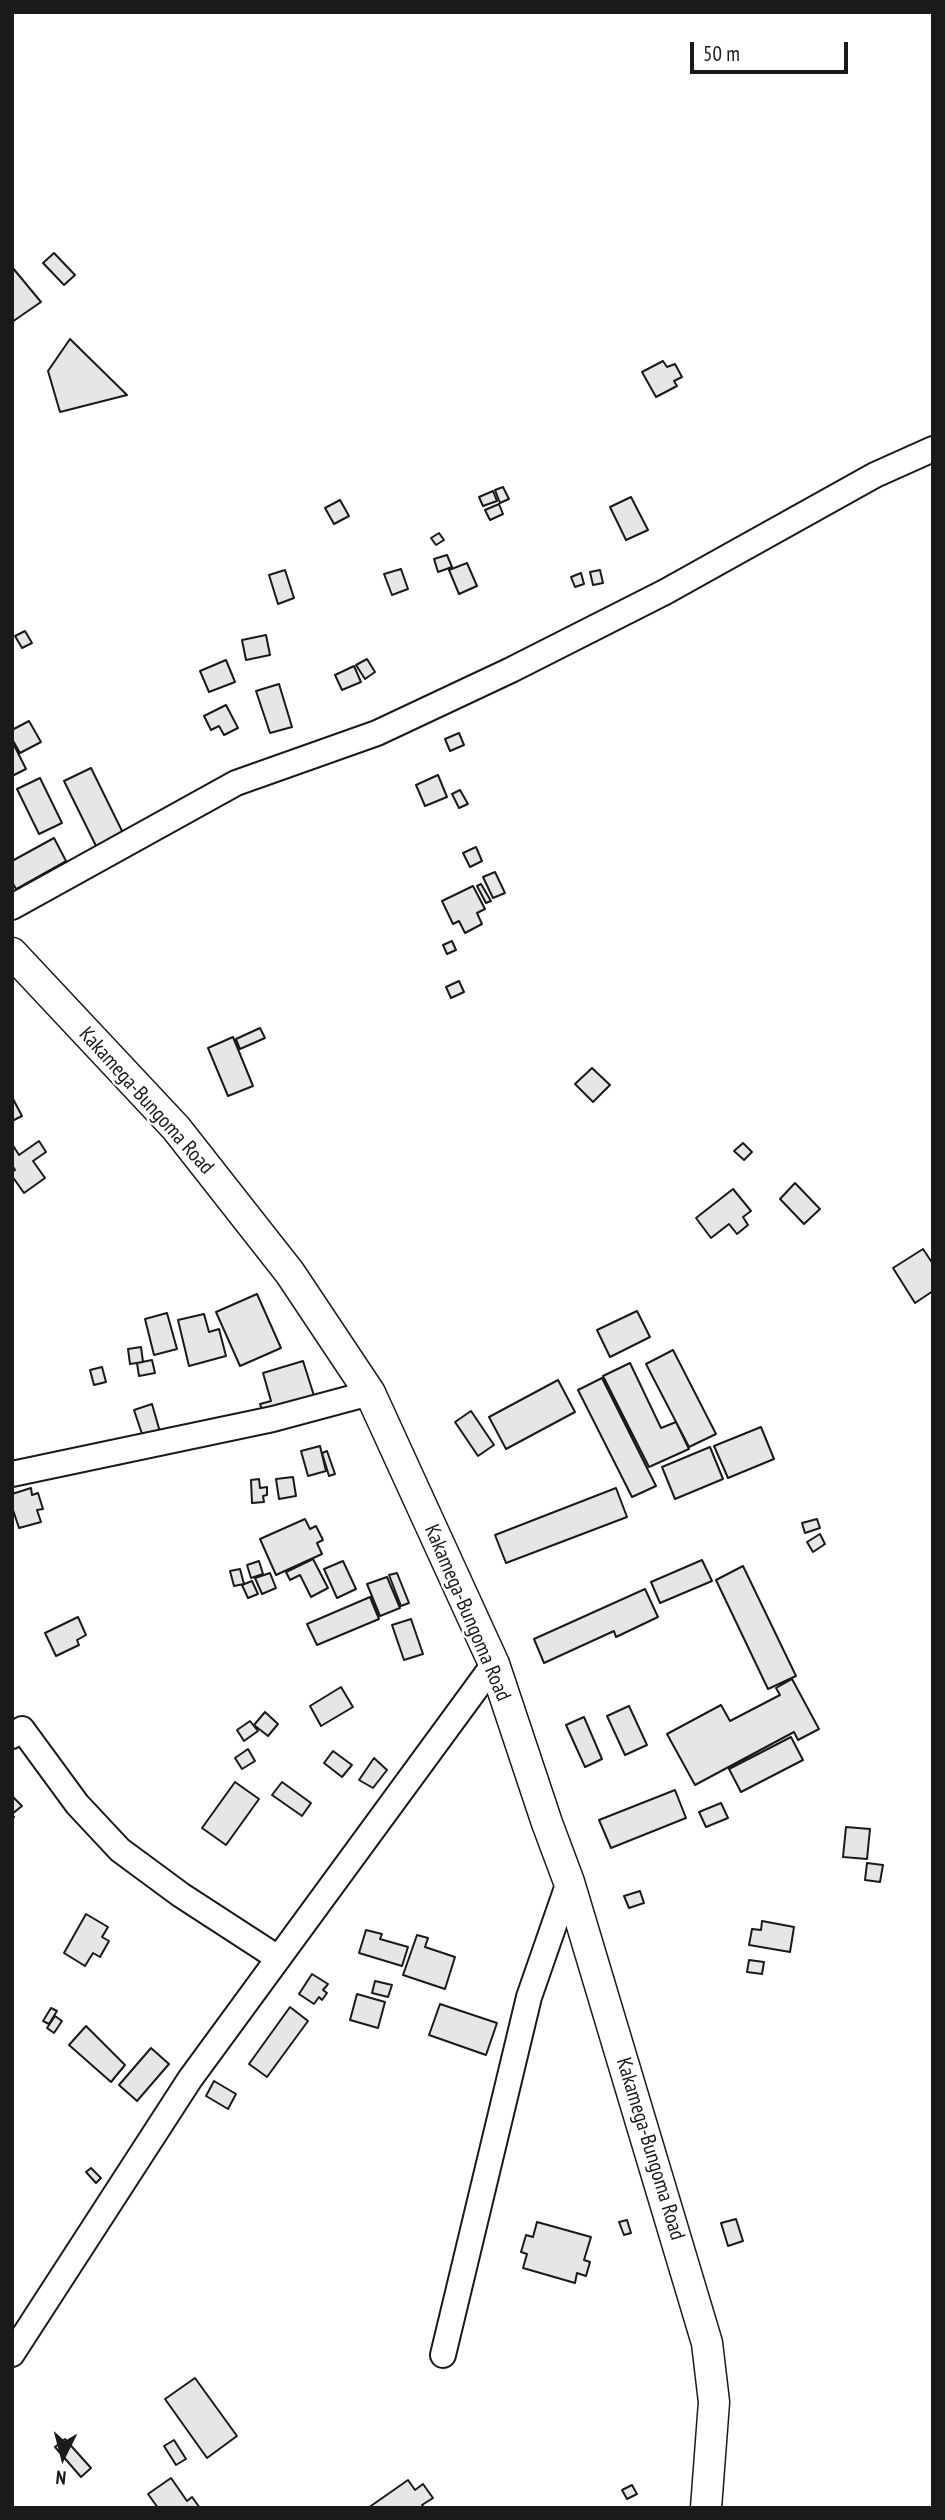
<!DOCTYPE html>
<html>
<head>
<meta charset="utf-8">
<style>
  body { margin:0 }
  #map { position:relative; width:945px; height:2520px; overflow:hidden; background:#fff; font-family:"PT Sans Narrow",sans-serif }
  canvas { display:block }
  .frame { position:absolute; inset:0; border:14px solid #1a1a1a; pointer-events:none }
  .north { position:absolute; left:28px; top:2422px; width:70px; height:70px; -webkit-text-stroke:5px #fff; paint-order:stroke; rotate:186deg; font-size:19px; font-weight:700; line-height:28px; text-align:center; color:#1a1a1a }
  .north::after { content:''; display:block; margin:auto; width:24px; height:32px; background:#1a1a1a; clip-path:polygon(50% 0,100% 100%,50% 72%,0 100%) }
  .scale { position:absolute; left:690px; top:42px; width:158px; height:32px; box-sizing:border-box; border:4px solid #1a1a1a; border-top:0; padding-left:9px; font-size:21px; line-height:24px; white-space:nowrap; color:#1a1a1a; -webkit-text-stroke:5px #fff; paint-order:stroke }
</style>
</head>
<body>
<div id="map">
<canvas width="945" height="2520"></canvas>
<div class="frame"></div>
<div class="north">N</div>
<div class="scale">50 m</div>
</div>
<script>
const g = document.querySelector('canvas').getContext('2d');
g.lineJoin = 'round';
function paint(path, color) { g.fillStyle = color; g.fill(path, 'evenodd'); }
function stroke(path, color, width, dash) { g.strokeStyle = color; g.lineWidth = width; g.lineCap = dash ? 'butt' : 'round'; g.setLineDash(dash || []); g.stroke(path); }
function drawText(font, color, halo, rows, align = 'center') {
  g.font = font + ' "PT Sans Narrow",sans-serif'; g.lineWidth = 5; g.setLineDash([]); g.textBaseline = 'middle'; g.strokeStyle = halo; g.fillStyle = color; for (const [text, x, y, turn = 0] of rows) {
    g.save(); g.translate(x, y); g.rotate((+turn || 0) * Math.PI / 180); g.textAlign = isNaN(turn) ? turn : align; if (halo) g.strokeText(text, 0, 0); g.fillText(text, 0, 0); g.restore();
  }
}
const building = new Path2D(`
  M54,253L75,275L64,285L43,263Z
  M12,267L41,302L12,322Z
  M70,339L127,395L60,412L48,371Z
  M663,361L667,367L675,364L682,377L674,381L677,386L656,397L642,372Z
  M503,487L509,499L500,503L495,490Z
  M493,491L497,501L483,506L479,497Z
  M631,497L648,530L626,540L610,507Z
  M340,500L349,516L334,524L325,508Z
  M499,504L503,514L490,520L485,510Z
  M439,533L444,540L436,545L431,538Z
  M447,555L452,567L438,572L434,559Z
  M467,563L477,586L459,594L449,570Z
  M401,569L408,589L392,595L384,574Z
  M285,570L294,598L278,604L269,575Z
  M600,570L603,583L593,585L590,572Z
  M581,573L584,584L575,587L571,577Z
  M25,631L32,643L22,648L15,636Z
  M266,635L270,655L246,660L242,640Z
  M367,659L375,672L365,679L356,665Z
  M226,660L235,682L209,692L200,671Z
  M354,666L361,682L342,690L335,675Z
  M279,684L292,727L270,733L256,691Z
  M226,705L238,728L224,735L219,726L211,730L204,716Z
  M29,721L41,742L20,753L12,739V730Z
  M459,733L464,745L450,751L445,739Z
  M12,741L26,769L12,776Z
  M91,768L126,839L99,852L64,781Z
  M438,775L447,797L425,806L416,785Z
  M40,778L62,823L39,834L17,789Z
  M460,790L468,804L459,808L452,794Z
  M54,838L66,861L16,889L12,882V861Z
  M476,847L482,861L470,867L463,853Z
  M495,872L505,893L493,898L483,877Z
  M481,884L491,901L486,903L477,886Z
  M473,886L485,909L477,913L482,924L465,933L459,921L453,924L442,901Z
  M452,941L456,950L447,954L443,945Z
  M459,981L464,992L451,998L446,987Z
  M260,1028L265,1038L240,1049L236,1039Z
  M233,1037L253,1086L228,1096L208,1048Z
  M592,1068L610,1085L593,1102L575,1084Z
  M12,1097L22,1116L12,1121Z
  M39,1141L46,1152L33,1161L45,1178L24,1193L12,1176V1172L15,1170L12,1165V1144L19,1155Z
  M743,1143L752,1152L744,1160L734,1151Z
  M795,1183L820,1209L804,1224L780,1199Z
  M733,1189L751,1211L743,1217L748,1225L737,1234L729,1224L711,1238L696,1218Z
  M923,1249L933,1264V1291L915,1303L893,1268Z
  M257,1294L281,1348L240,1366L216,1312Z
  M637,1311L650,1337L610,1357L597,1330Z
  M167,1313L177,1349L154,1355L145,1319Z
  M204,1314L209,1332L219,1329L226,1356L189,1366L178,1320Z
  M141,1347L143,1362L130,1364L128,1349Z
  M673,1350L716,1434L689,1447L646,1364Z
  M152,1360L155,1373L139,1376L137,1363Z
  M303,1361L316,1402L265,1418L260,1404L271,1401L263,1373Z
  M630,1363L661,1428L676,1422L689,1449L649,1467L603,1376Z
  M102,1367L106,1382L94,1385L90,1370Z
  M602,1378L656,1486L632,1497L578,1390Z
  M558,1380L575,1412L506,1449L489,1417Z
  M152,1404L160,1432L143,1437L134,1410Z
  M471,1411L494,1445L478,1456L455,1422Z
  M761,1427L774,1459L728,1478L714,1446Z
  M320,1446L326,1471L308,1476L301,1451Z
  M710,1447L723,1479L675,1499L662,1467Z
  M327,1451L335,1474L329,1476L322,1453Z
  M293,1477L296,1496L279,1499L276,1479Z
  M259,1479L260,1488L267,1487V1495L263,1496L264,1502L252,1503L251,1480Z
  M31,1488L32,1495L38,1493L43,1509L37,1510L41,1522L19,1528L12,1507V1494Z
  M616,1488L627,1517L506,1563L495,1535Z
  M305,1519L310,1529L316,1526L323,1540L317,1543L322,1554L276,1575L260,1539Z
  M817,1519L820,1528L805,1533L802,1523Z
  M820,1534L825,1544L813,1552L807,1542Z
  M313,1559L328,1588L311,1597L300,1575L290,1580L286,1572Z
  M702,1560L712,1581L660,1603L651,1582Z
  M259,1561L263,1574L251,1578L247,1565Z
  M343,1561L356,1589L337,1598L324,1569Z
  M743,1566L796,1676L768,1689L716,1580Z
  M240,1569L244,1584L234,1586L230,1571Z
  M270,1573L276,1588L262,1594L255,1578Z
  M397,1573L409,1603L401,1606L389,1575Z
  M387,1577L400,1608L380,1616L367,1584Z
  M252,1581L258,1594L248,1598L242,1585Z
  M645,1589L658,1617L616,1637L614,1631L544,1663L534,1639Z
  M370,1597L379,1619L317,1645L307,1624Z
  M78,1617L86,1635L77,1640L79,1645L56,1656L45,1633Z
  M411,1619L423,1654L404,1660L392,1625Z
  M792,1679L819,1729L798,1740L794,1732L695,1785L667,1734L721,1705L730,1721L780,1695L776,1688Z
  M341,1687L353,1707L321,1726L310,1706Z
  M629,1706L647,1745L625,1755L607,1716Z
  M265,1712L278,1724L268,1736L254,1725Z
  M584,1717L602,1759L585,1767L566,1725Z
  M250,1721L258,1731L244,1741L237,1730Z
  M791,1737L803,1760L741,1792L729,1769Z
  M248,1749L255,1761L242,1769L235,1758Z
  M333,1751L352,1765L342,1777L324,1763Z
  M374,1758L387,1770L373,1788L359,1780Z
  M235,1782L259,1799L226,1845L202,1828Z
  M282,1782L311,1803L302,1816L272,1795Z
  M675,1790L686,1818L611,1848L599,1820Z
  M12,1796L22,1806L12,1814L14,1817L12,1819Z
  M721,1803L728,1818L706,1827L699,1812Z
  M846,1827L870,1829L867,1859L843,1857Z
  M867,1863L883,1865L880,1882L865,1880Z
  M640,1891L644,1903L629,1908L624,1896Z
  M86,1914L108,1927L102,1937L109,1941L100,1957L93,1953L85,1966L64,1953Z
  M762,1921L794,1927L790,1952L749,1945L752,1929L761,1930Z
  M366,1930L382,1934L380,1939L408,1947L402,1966L359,1953Z
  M417,1935L428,1938L425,1947L455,1957L445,1989L403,1975Z
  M749,1960L764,1962L762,1974L747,1972Z
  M312,1974L328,1984L323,1990L327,1993L322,2000L319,1997L314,2004L299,1994Z
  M375,1981L392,1985L388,1997L372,1993Z
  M357,1994L385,2002L378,2028L350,2020Z
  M440,2004L497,2023L486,2055L429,2035Z
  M290,2007L308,2021L267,2077L249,2064Z
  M51,2008L57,2011L49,2024L43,2021Z
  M55,2016L62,2021L54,2033L47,2028Z
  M86,2026L125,2065L111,2082L69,2045Z
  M151,2048L169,2064L137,2101L119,2085Z
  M214,2081L236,2094L228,2109L206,2096Z
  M91,2168L101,2178L96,2183L86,2172Z
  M736,2219L743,2241L728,2246L721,2223Z
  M627,2220L631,2233L624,2235L619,2222Z
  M537,2222L591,2237L584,2260L590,2262L586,2276L577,2273L575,2283L523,2268L527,2254L521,2252L526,2235L533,2237Z
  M195,2378L237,2436L207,2458L165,2399Z
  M65,2439L91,2468L81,2477L55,2447Z
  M174,2440L186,2459L176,2465L164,2446Z
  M171,2478L187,2501L192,2497L200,2508H158L148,2494Z
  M408,2480L415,2490L423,2484L433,2498L422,2505L424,2508H368Z
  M632,2485L637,2494L627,2499L622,2490Z`);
paint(building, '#e6e6e6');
stroke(building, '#1a1a1a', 2);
const minor = new Path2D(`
  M12,907L236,783L377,733L511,670L665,592L875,475L933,449
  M12,1474L273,1419L370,1393
  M12,1736L22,1729L77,1804L120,1850L181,1895L278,1958
  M12,2354L190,2079L494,1664
  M443,2355L529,1997L569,1882`);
const major = new Path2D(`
  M12,953L176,1128L290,1273L370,1393L494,1664L547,1823L569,1882L707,2343L714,2402L706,2508`);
stroke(minor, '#1a1a1a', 28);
stroke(major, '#1a1a1a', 33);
stroke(minor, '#fff', 24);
stroke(major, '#fff', 30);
drawText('21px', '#1a1a1a', '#fff', [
  ["Kakamega-Bungoma Road",146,1101,48],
  ["Kakamega-Bungoma Road",467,1613,67],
  ["Kakamega-Bungoma Road",650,2149,73]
]);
</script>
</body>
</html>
